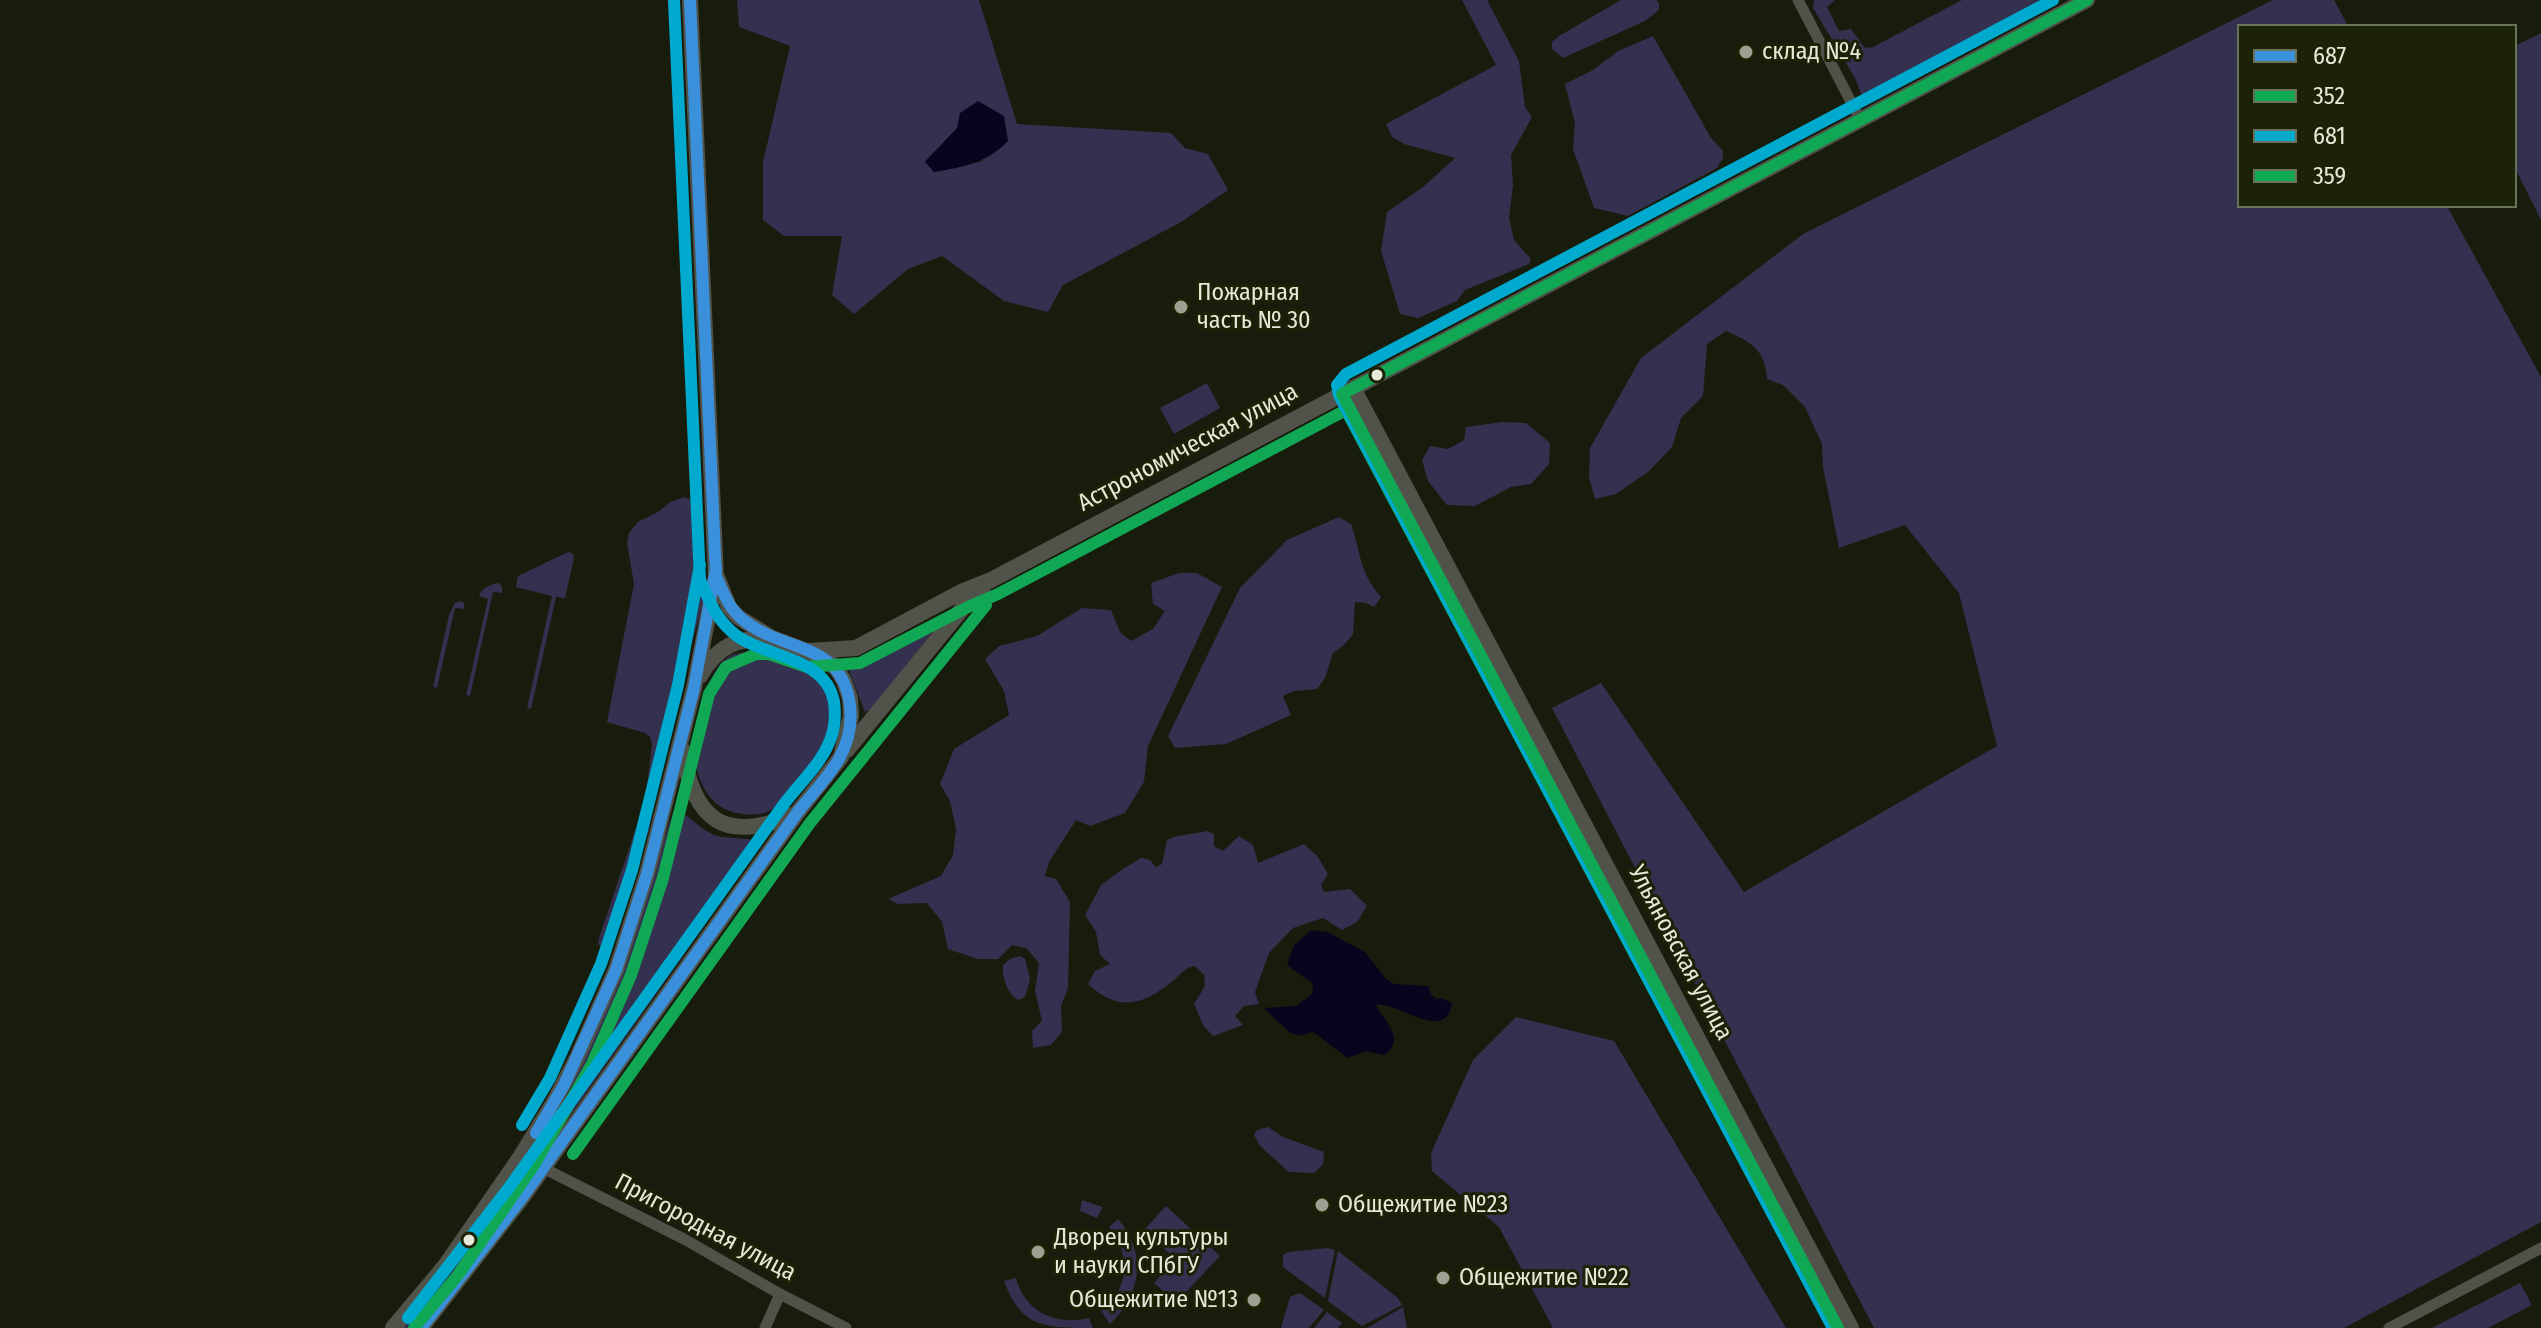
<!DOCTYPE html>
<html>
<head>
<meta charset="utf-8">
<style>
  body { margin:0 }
  #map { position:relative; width:2541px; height:1328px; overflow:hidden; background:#181c0c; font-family:"Fira Sans Condensed",sans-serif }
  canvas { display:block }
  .legend { position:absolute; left:2237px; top:24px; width:280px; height:184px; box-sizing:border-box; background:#1b2206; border:2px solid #6b725a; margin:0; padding:10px 14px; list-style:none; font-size:24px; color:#e4e9d8 }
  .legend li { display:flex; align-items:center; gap:16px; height:40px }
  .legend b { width:40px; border:2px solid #6b725a }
</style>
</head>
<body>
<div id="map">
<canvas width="2541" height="1328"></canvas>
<ul class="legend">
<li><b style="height:10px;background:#3a90db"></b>687</li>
<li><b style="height:10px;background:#10a855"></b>352</li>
<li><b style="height:10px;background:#00a9ce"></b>681</li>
<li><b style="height:10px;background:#10a855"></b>359</li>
</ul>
</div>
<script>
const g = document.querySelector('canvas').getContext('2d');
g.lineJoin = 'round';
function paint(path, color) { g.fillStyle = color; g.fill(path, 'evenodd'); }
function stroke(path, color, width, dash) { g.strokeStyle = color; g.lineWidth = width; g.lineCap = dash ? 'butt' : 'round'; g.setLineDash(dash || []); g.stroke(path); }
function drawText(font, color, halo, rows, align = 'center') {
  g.font = font + ' "Fira Sans Condensed",sans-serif'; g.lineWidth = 6; g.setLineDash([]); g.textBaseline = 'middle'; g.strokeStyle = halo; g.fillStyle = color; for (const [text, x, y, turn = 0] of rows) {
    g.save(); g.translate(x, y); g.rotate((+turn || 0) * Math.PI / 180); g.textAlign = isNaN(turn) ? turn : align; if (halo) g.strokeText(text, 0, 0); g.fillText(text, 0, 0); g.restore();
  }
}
paint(new Path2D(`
  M737,0H979L1017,124L1171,133L1185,148L1208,154L1228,190L1181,222L1063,285L1048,312L1004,301L942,256L908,269L854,314L832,295L842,236H784L763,220V162L790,46L739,27ZM958,128L983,161L934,172L925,161Z
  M1462,0H1487L1519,61L1525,107L1532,117L1511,155L1513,185L1509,218L1514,240L1531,259L1529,264L1465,290L1457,301L1418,318L1400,314L1381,251L1387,212L1423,187L1455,158L1404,144L1392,137L1386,124L1496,65Z
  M1621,0H1656L1659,3V10L1645,21L1563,58L1552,49V42L1559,36Z
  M1814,0H1835L1827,7L1839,31L1851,29L1865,48L1873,47L1962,0H2040L1863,99L1855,78L1813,8Z
  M2273,0H2334L2348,26H2239V206H2447L2541,377V1222L2344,1328H1874L1552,708L1601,683L1744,892L1997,746L1959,593L1905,525L1839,548L1823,467L1822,444L1805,407L1783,385L1767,379C1766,350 1750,341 1726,331L1707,344L1703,396L1681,418L1672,447L1648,472L1616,494L1595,499L1589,477L1590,448L1641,358L1803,234Z
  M2541,33V220L2515,168V46Z
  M1653,36L1711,138L1723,151V158L1717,168L1628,216L1594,208L1573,149L1575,123L1565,84L1593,70L1618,51Z
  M1207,383L1220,408L1174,434L1160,408Z
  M1502,422L1526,423L1550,443L1549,464L1531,484L1511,487L1475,506L1447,505L1428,481L1422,460L1430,446L1448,449L1464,440L1466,427Z
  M685,497L698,504L700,509L705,567L703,605L680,682L649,830L610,945L604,949L598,944L599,938L645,801L652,745L650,737L645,733L607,722L634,584L627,543L629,533L638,522L658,512L670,502Z
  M1339,517L1351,524C1362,555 1358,570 1381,597L1374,607L1366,603L1355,602L1353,634L1344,645L1333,653L1325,678L1317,689L1294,691L1283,696L1291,715L1226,744L1175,748L1168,736L1240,588L1287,540Z
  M568,552L573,554L574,558L565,598L556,597L531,709L527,708L552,596L516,587L518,576Z
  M1179,573H1197L1222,587L1148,746L1144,782L1125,813L1090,826L1076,820L1049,862L1045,876L1056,879L1070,902L1068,988L1061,1006L1062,1032L1051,1045L1033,1048L1032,1031L1042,1021L1035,991L1039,963L1026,948L1012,945L998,959H978L948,949L942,922L927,903L898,904L888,899L941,876L953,855L956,829L950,801L940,784L954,749L1009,715L1004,691L985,659L999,646L1037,636L1082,608L1111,610L1120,632L1131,641L1153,629L1165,611L1153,604L1151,583Z
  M499,583L502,587V593L493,592L470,696L466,695L488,599L479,596C481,588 491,584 499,583Z
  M461,601L464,603V609L455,608L437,688L433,687L449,615L455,603Z
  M939,617L942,620L871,709L865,712L849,670L851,663Z
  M758,650C775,655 795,658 811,666C848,684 840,728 819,754C805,772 790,797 771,810C763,815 752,815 742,814C706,810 692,773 695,740C696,728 701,716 704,705C709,687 712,668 728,657C737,652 748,652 758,650Z
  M674,810C690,814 697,827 712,834C728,841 748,835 762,844L493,1225L486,1220L569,1091L604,1015Z
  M1207,831L1214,834V846L1223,851L1239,836L1253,845L1258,863L1304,844L1318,857L1328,874L1321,885L1324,892L1350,889L1367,906L1357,922L1342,930L1323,918L1293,928L1269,953L1255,992L1259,1004L1244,1006L1235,1016L1243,1025L1213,1036L1203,1025L1194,1004L1205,986L1204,975L1195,966C1185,967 1181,974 1174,980C1144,1005 1119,1013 1088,984L1095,971L1110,964L1100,955L1096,932L1085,915L1101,885L1123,869L1141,858L1150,860L1156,867L1162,864L1167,840C1181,833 1192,835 1207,831Z
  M1020,956L1025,959L1030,979L1025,997L1018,1000C1007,993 1002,978 1003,965L1010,959Z
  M1516,1017L1614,1041L1786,1328H1553L1499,1227L1432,1171L1431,1153L1473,1060Z
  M1268,1127L1283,1137L1324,1152L1323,1164L1314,1173L1289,1172L1260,1146L1254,1135L1257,1130Z
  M1082,1200L1103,1207L1097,1218L1080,1211Z
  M1166,1206L1220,1256L1176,1303L1154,1283L1175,1259L1144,1230Z
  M1118,1219C1147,1253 1142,1294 1110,1324L1101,1311C1130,1289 1131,1254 1109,1227Z
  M484,1223L490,1229L412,1328H402Z
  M1328,1248L1335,1250L1325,1298L1283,1267V1255L1288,1252Z
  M1338,1251L1398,1298L1402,1305L1362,1326L1328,1301Z
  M1016,1278C1025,1312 1056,1326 1089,1318L1093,1328C1045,1328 1021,1328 1004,1281Z
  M2520,1283L2532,1305L2488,1328H2432Z
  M1300,1293L1324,1310L1309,1328H1281L1290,1297Z
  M1403,1307L1407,1328H1367Z
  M1327,1312L1342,1323L1338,1328H1314Z`), '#34304f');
paint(new Path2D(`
  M978,101L1004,116L1008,141C987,163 963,167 934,172L925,162L957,128L960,113Z
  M1311,930L1327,932L1365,952L1386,979L1394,984L1428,986L1431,994L1436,999L1441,998L1452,1003C1446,1045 1398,1001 1376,1005C1384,1020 1407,1040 1384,1055L1365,1051L1348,1058L1313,1032L1298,1036L1289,1032L1264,1008L1296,1006L1312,994L1313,984L1287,965L1294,945Z`), '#09031e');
stroke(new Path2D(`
  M1798,0L1860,119
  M543,1168L684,1239L780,1294L846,1328
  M765,1328L780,1294
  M2389,1328L2541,1248`), '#50524a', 11);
stroke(new Path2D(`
  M1353,388L1851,1328
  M1342,394L1838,1328
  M809,651L856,648L961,592L991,580L2087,0
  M700,676C718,645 737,638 772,638
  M682,749C694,822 725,844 795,814
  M847,750L970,599L983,587
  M393,1328L445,1266L521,1156L554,1102L577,1058L616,970L647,874L694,688L716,576L690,0
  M421,1328L521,1199L797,813L841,757L851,716L850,698L844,681L837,669L825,658L772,638L738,617L729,607L717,577`), '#51534a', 16);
stroke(new Path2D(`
  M536,1133L564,1085L616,970L647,874L694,688L716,568
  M421,1328L521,1199L797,813C811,795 827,779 839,759C849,741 853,720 849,699C838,642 783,651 746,622C729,610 724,594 716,576L690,0`), '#3a90db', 12);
stroke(new Path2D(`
  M573,1154L810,823L986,605
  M414,1328L458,1275L534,1165L592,1064L631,975L663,878L709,694L726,667L756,654H769L807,667L860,663L968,607L998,594L1346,410L1833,1328`), '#10a855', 12);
stroke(new Path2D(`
  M522,1125L550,1078L601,964L632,870L678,685L700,565
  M408,1318L508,1189L784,804C799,784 818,767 828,745C835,731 836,717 834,702C826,657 768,658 737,636C717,621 709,601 700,580L674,1
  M1833,1328L1339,395L1337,385L1346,374L2053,0`), '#00a9ce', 12);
stroke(new Path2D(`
  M1838,1328L1342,394L2087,0`), '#10a855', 12);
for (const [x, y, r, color] of [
  [1746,52,8,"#9da191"],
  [1181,307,8,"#9da191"],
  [1377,375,7,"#e4e9d8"],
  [1322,1205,8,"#9da191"],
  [469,1240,7,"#e4e9d8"],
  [1038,1252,8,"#9da191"],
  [1443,1278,8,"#9da191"],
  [1254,1300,8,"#9da191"]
]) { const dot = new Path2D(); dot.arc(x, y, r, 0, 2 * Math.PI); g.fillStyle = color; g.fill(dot); stroke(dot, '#1b2206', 3); }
drawText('24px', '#e4e9d8', '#1b2206', [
  ["склад №4",1762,52],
  ["Пожарная",1197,293],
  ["часть № 30",1197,321],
  ["Общежитие №23",1338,1205],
  ["Дворец культуры",1054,1238],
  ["и науки СПбГУ",1054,1266],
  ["Общежитие №22",1459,1278],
  ["Общежитие №13",1238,1300,"right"]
], 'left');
drawText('24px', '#e4e9d8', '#1b2206', [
  ["Астрономическая улица",1188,448,-28],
  ["Ульяновская улица",1680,953,62],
  ["Пригородная улица",705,1228,28]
]);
</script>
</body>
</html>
